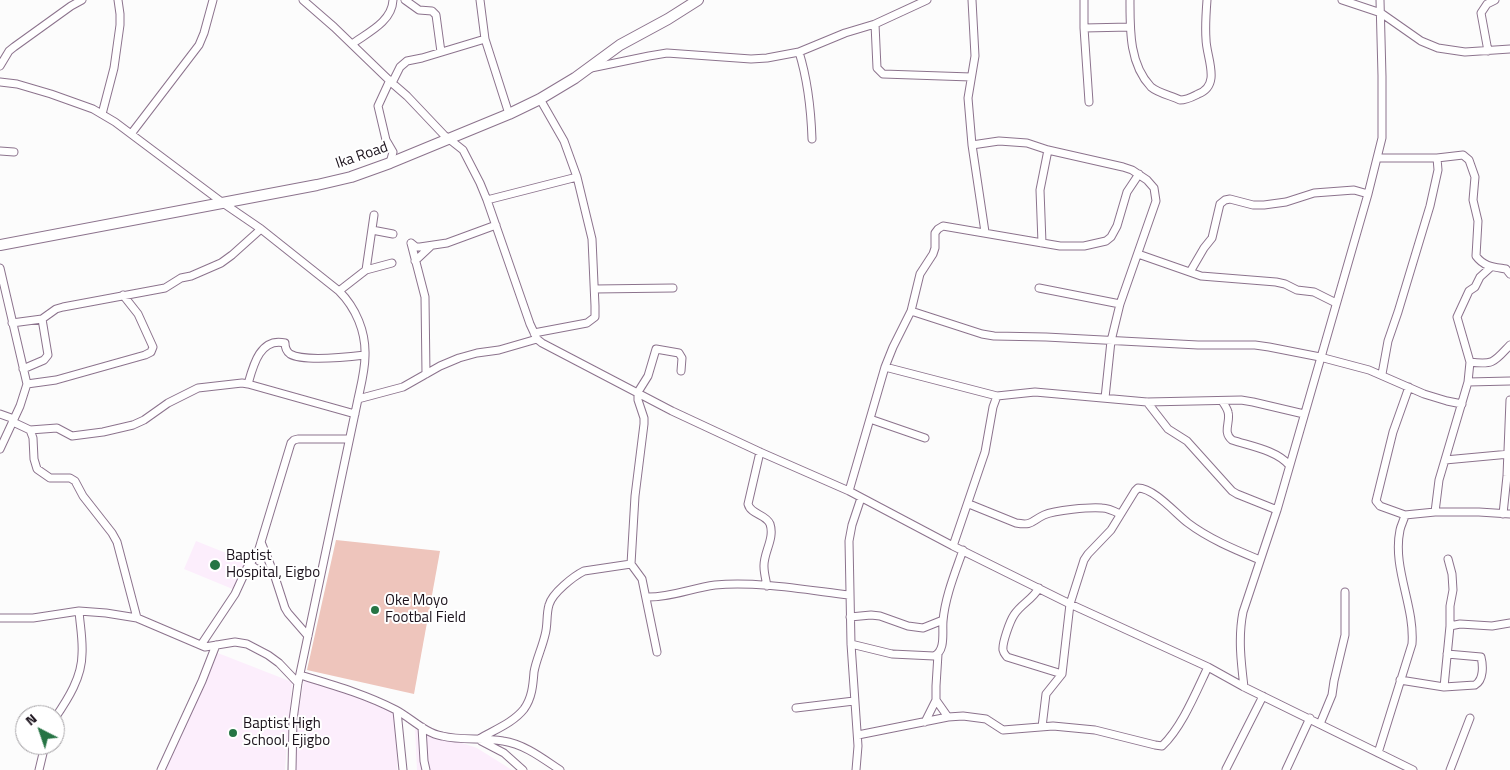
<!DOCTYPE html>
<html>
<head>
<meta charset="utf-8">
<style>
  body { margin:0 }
  #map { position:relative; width:1510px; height:770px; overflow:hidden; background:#fcfcfc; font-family:"Titillium Web",sans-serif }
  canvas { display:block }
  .north { position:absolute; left:15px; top:705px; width:50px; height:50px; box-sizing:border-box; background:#fff; border:1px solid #a3a0a4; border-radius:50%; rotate:319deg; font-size:14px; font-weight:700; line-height:20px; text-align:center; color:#1a111b }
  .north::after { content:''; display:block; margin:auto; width:18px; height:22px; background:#267444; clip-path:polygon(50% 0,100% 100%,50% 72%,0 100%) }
</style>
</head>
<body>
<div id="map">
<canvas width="1510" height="770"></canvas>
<div class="north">N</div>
</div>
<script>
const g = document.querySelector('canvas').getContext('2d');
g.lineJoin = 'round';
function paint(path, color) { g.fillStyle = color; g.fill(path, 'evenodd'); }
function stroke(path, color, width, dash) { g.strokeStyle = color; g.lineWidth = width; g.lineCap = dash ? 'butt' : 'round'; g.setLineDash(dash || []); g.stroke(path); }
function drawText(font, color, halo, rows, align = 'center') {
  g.font = font + ' "Titillium Web",sans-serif'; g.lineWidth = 4; g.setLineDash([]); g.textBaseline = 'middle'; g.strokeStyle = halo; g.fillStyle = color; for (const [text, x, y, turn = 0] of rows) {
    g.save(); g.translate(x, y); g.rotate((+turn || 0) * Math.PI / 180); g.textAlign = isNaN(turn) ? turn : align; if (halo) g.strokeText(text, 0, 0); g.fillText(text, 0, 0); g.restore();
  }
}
paint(new Path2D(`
  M196,541L246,561L235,590L184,569Z
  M217,653L223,655L292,682L285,770H165Z
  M304,680L371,701L395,714L398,741L397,770H296V724Z
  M415,727L477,748L512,770H417Z`), '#fceefc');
paint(new Path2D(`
  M336,540L440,551L414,694L307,670Z`), '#eec5bc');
const street = new Path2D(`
  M303,0L334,27L392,83L407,96L444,135L463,150L480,183L487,200L530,324L537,339L542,343L672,411L760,452L849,491L953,546L1070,604L1208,667L1244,687L1413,770
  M405,0L419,10L432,11L436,15L441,52
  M480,0L485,39L509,114
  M972,0L975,56L968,98L972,145L985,232
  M1084,0V28L1089,102
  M1130,0C1130,29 1129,64 1151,87C1158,93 1172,96 1180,100C1187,100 1192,97 1198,94C1222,85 1206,57 1206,39C1205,26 1206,13 1207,0
  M1342,0L1381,13L1421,41L1438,48L1465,52L1510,49
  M875,24L877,68L883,74L971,77
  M1084,28L1130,27
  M352,44C367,33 392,22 393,0
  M1488,51L1481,13L1487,4L1495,0
  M799,52C808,81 811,110 812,139
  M0,66L9,51L14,47L71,6L82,0
  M591,68L649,56L667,53L751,59L767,58L799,52L845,33L875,24L927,0
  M390,80L378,106L386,140L393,152L390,163
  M0,82L17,84L51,94L93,109L115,122L223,203L261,229L339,291C356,308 366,332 365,356C365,370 361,385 358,399L298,683L293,720L292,770
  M392,83L400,67L407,61L422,58L485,39
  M102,114L114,68L120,25V14L118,0
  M131,134L199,45L204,33L213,0
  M972,145L999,141L1027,143L1048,150L1123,167L1132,170L1147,180L1154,188L1156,201L1120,304L1111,341L1105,398
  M0,151L14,152
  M1377,158H1437L1463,155L1469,160L1475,177L1473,200L1478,221L1476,256C1484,267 1494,267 1506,269L1510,274
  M487,200L577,177
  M372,230L393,234
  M411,243L425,297L426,374
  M411,243L416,247H420L447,243L496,225
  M1042,243L1040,190L1048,150
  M1138,254L1201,276L1276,282L1285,284L1297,290L1314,292L1336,303
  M415,261L431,246
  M0,268L27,384L20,406L0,449
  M366,270L374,215
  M1190,272L1204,248L1212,238L1220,204L1225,200L1230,199L1253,205H1264L1286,202L1314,193L1354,190L1368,194
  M1039,288L1120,304
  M595,289L673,288
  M339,291L366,270L392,263
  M911,311L982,334L994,336L1046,337L1198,345H1255L1269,347L1320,357L1369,370L1424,394L1447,401L1462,404
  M12,323L42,319L56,309L63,307L165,288L181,278L191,276L221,263L232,255L261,229
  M534,333L587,323L595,317V306L592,239L577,177L564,141L540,99
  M1470,362C1494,365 1494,362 1510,345
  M885,367L997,396L1035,392L1147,402L1241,400L1253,402L1304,414
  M23,369L44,360L48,355L42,319
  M1382,374L1388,341L1398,312L1430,206L1438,170L1437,158
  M1468,382L1510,381
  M27,384L56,380L145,355L151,352L153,347L138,314L123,295
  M248,384C253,366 260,337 285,343C285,347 286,351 290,354C304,362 348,357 365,355
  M1409,387L1393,432L1376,501L1380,506L1405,515L1435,512H1479L1510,514
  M358,399L403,387L440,366L459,358L477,353L499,350L537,339
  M1222,401C1224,404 1227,408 1228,412C1231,422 1222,432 1232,440C1250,446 1276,450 1289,465
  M1147,402L1168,429L1187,441L1232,491L1237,494L1277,510
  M0,414L14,419
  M870,419L925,438
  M13,422L30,430L57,428L72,436L103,432L133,425L144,420L168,403L198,388L242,383L248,384L355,414
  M30,430L33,438L34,459L37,469L50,478H70L75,481L83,496L112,533L117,542L137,618
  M760,452L748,504C751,515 766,514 770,524C775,539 763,553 764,567C764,573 766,580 767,586
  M1445,460L1510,454
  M849,491L885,367L893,347L911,311L920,274L933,254L935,248V233L938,229L943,226L1060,246H1084L1106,241L1111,237L1117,226L1127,192L1139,174
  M969,504L1016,523C1033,526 1031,521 1044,515C1055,510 1090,507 1102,508C1108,508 1114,511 1120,514
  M1435,512L1439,480L1468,382L1470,362L1457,317L1469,291L1475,287L1480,277L1491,267
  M1503,514L1507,476L1510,400
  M261,542L274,574L285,608L288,613L308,636
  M953,546L985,452L993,407L997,396
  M250,564L255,568L274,574
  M1039,588C1032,600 1021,604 1014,615C1010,621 1002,643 1003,650C1004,654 1005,654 1007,657L1062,674
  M646,597C669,598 692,588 715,585C757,581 807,590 849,595
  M850,617L871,615L880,616L908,626L923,628L943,620
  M0,618H33L79,611L106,613L137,618L205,647L235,642L247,644L268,655L279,663L298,683
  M1450,626L1460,624L1492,626L1510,623
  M851,644L892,654L934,656C946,651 942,632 943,621C945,597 955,573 963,550
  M201,645L235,594L247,568L258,552L291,443L294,440L298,439H349
  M657,652L642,579L631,564L635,496L644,424V418L638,400V392L648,376L656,349L679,353L682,358L681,371
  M300,675C333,685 365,694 396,710C411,718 425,733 442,736C462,741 483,737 503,741C524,744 542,758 560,770
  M1400,680L1444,687L1475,685C1484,680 1483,665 1481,657L1447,654
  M1244,687C1241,662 1238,637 1243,612L1277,510L1368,194L1382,138V76L1380,0
  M1444,687L1450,626V606L1453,590L1452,574L1448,559
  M936,700L948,717
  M796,708L854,701
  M397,711L403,770
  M55,718C68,699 82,677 82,654C83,640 80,625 79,611
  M925,722L936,700V686L938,654
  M1320,724L1332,695L1334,681L1345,635V592
  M422,727L424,761L426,770
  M1042,727L1046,694L1062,674L1070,604L1084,560L1088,554L1111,530L1135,491L1138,488C1154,488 1176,514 1188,523C1209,539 1236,550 1260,560
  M858,735L948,717L963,716L986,719L1003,730L1053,726L1095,730L1155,745L1162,746C1182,727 1196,692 1208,667
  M479,739C494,730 513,723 524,709C532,698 533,685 534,672C536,660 542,648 545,635C548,625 546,615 549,605C552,593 574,576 584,571L631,564
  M481,741L504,753L523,770
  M1378,753L1412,644C1415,606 1392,568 1400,530C1401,525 1404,520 1405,515
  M1226,769L1263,696
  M39,770L45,745
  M161,770L202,681L216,645
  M856,770L858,746L851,644L849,541L852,525L861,498
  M1286,770L1310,718
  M1450,770L1470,718`);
const secondary = new Path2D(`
  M0,245L317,185L351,177L390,163L509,114L540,99L575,78L620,45L668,19L698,0`);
stroke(street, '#8c738d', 9);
stroke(secondary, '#8c738d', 12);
stroke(street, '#fff', 7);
stroke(secondary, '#fff', 10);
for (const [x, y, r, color] of [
  [215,565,6,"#267444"],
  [375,610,5,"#267444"],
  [233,733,5,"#267444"]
]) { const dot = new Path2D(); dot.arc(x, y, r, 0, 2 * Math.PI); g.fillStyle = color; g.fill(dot); stroke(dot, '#fff', 2); }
drawText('15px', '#1a111b', '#fff', [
  ["Ika Road",362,156,-19]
]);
drawText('15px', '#1a111b', '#fff', [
  ["Baptist",226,556],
  ["Hospital, Eigbo",226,573],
  ["Oke Moyo",385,601],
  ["Footbal Field",385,618],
  ["Baptist High",243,724],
  ["School, Ejigbo",243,741]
], 'left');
</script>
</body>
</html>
